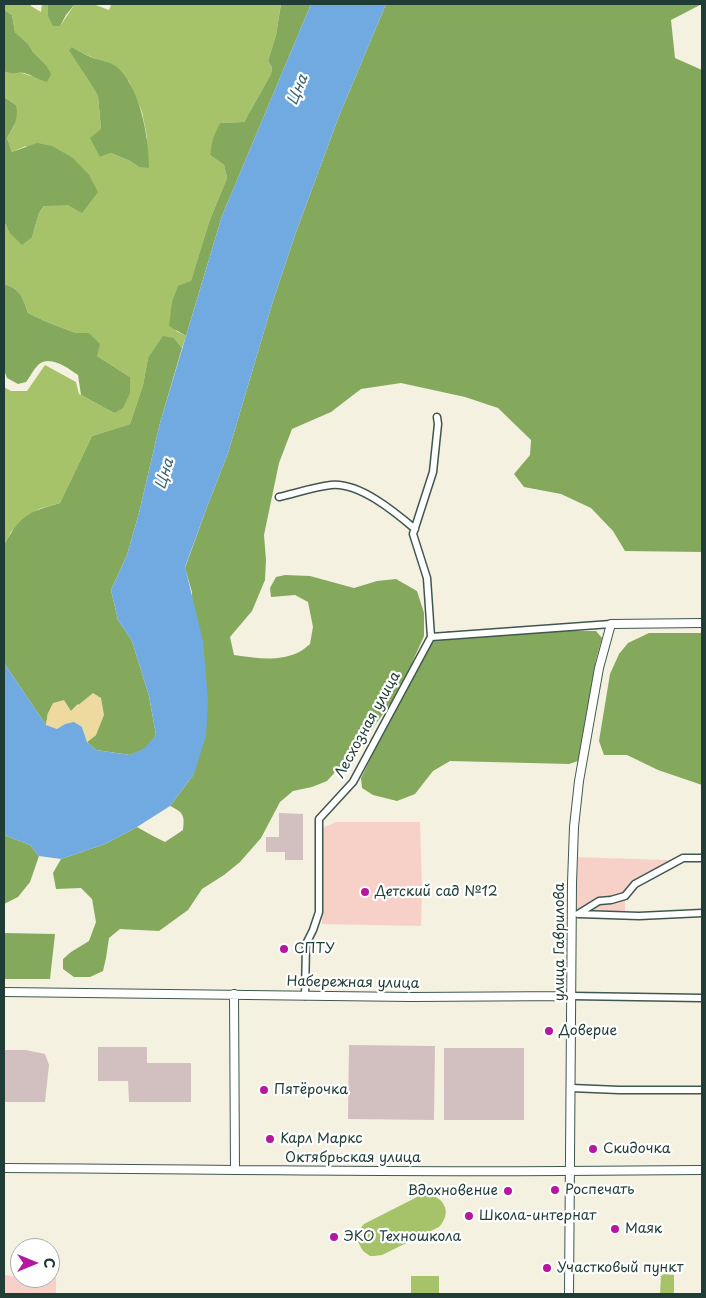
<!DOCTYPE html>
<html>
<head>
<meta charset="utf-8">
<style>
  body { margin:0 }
  #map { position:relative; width:706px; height:1298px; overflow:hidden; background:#f5f1e1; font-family:"Playpen Sans",sans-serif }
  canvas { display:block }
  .frame { position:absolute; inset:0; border:5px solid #1f3d34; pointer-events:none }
  .north { position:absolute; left:10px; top:1238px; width:50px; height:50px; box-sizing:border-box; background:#fff; border:1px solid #a5b1ae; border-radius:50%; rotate:90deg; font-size:14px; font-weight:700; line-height:20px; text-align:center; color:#1f3d34 }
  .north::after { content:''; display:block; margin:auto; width:18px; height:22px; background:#b5179e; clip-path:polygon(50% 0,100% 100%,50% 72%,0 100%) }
</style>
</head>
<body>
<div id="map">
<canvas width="706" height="1298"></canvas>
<div class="frame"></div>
<div class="north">С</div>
</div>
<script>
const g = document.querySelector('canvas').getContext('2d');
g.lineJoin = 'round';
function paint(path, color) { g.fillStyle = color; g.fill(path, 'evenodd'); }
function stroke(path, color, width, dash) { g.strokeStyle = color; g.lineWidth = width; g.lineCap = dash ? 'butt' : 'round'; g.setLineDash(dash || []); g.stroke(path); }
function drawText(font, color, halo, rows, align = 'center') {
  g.font = font + ' "Playpen Sans",sans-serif'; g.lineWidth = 4.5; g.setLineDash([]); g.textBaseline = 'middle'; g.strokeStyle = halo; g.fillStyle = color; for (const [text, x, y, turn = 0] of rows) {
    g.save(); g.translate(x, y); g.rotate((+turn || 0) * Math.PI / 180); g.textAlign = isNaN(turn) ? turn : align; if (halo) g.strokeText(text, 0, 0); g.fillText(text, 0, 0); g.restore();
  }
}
paint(new Path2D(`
  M336,822H420L422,889L421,926L322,924V828Z
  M573,857L668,860V866L635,884L625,896V915L573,914Z
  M4,1275L20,1277V1278H50V1277H56V1294H4Z`), '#f7d1c8');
paint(new Path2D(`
  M279,813L303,814V860H285V852H266V837H279Z
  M349,1045L435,1046L434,1120L348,1119Z
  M98,1047H147V1063H191V1102H129L128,1081H98Z
  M444,1048H524V1120H444Z
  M4,1050H26L45,1054L49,1065L45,1102H4Z`), '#d2bfc0');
paint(new Path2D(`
  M4,4H31V6L41,12L42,4H48V16L60,26L75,4H93L109,10L111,5L110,4H281L276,35L268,61L272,67L271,74L244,122L220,123L210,155L224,165L227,178L209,222L176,331L186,336L182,348L174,338L148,358L143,385L130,424L92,436L60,503L39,509L11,532L4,545V387L11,391H27L45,365L76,382L79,394L114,413L130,377L97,356L89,333H76L47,322L28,313C23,298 21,289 4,284V221L9,232L32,237L39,213L45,205H68L26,146L12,152L7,138L14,126L16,105L4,97V71L8,73H22L31,76L46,65L33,52L28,44L15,32L12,15L6,11H4ZM72,47L82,53L94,58L129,81L142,112L147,137L139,167L130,161L111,153L100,157L101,129L98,96L85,75Z
  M425,1194C444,1196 453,1212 439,1227L382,1255L374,1256H370L363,1251L358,1242V1231L364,1224L421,1195Z
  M664,1274L674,1275V1294H660L661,1276Z
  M411,1276H439V1294H411Z`), '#a6c369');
paint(new Path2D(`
  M48,4H75L66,15L60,26H53L48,16Z
  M281,4H311L222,216L186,336L169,326L172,302L178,286L191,281L209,222L227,178L224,165L210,155L213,138L220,123L244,122L271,74L272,67L268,61L276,35Z
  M386,4H702L671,20L675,58L702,70V552L625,551L613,531L591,508L561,494L524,487L514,474L530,455L531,440L498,408L465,397L401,383L361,389L331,412L292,429L279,463L264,535L266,560L265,580L252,611L230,637L234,655C255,658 277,662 297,653C302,651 306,647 310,644L313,627L308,602L295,595L271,597L270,588L276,577L285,575L310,576L354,588L377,581L396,579L417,591L424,613V636L411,665L390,704L363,742L327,781L312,787L293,791L280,802L261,838L240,862L224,875L202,889L188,910L159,931L120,929L109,938L106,958L103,971L90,977H74L63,969V959L71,952L89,941L96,922L92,899L81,888L56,889L53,873L61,859L105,844L137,827L153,836L165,842L183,830C185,815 183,812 170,806L194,774L192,592L185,568L207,507L228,453L273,301L295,235L339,116Z
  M4,11H6L12,15L15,32L28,44L33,52L46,65L51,74L47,82C39,80 32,75 24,73C16,72 10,75 4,71Z
  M72,47C80,52 87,56 96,59C102,61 109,62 114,65C140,83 149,138 149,168L139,167L130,161L111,153L100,157L90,138L101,129L98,96L85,75L69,50Z
  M4,97L16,105C19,119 14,126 7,138L12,152L37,143L52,146L73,158L89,175L98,192L82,213L68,205L44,206L39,213L32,237L22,245L9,232L4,221Z
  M4,284C21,289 23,298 28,313L47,322L76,333H89L100,344L97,356L130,377V393L123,408L114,413L81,395L78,375C68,368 49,354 38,365C33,370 30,377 26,382L18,384L7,378L4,370Z
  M163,336L174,338L182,348L160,423L139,513L127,555L111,590L118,620L132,641L149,696L156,735L145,749L130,755L96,750L87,742L96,735L78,704L71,711L48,713L46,725L4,663V545C20,516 28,512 60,503L92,436L130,424L143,385L148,358Z
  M448,631H596L602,638L596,659L578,761L569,764L450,761L433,771L415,794L397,801L373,795L362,788L361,778L372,756L434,640Z
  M649,633H702V785L658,770L627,755H604L599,741L610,674L619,654L628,643Z
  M4,835L30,845L39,856L30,882L18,897L4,904Z
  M4,933L55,934L50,979H4Z`), '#84a95d');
paint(new Path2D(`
  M93,693L101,698L104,715L96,735L87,742L82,727L65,724L57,729L46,725L48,713L53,703L64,700L71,711Z`), '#eeda9e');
paint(new Path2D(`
  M311,4H386L339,116L295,235L273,301L228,453L207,507L185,567L203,641L208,700L206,736L194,774L170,806L137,827L105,844L61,859L39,856L30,845L4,835V663L46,725L57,729L65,724L74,722L82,727L87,742L96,750L130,755L145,748L156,735L149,696L132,641L118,620L111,590L127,555L139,513L160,423L222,216Z`), '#70aae0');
const minor = new Path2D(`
  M279,497C296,493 314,487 331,485C359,482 395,512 415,529
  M431,637L611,624
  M578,914L599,901L611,900L625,896L635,884L683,858H702
  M579,914L639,916L702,913
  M305,996L306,944L313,930L319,912V819L353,782L431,637L427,578L413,534L433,472L438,424L437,417
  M572,996L702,998
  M571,1088L619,1090H702`);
const tertiary = new Path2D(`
  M4,992L411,997L572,996
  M234,994L235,1169
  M4,1168C190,1169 376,1172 563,1171C609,1171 656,1170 702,1170
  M569,1294L572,883L574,827L579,781L599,668L611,624L702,623`);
stroke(minor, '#3f584e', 9);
stroke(tertiary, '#3f584e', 10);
stroke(minor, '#fff', 6);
stroke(tertiary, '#fff', 8);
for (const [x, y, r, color] of [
  [365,892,5,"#b5179e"],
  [284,949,5,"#b5179e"],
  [549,1031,5,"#b5179e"],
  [264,1090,5,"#b5179e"],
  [270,1139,5,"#b5179e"],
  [593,1149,5,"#b5179e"],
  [555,1190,5,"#b5179e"],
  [508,1191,5,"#b5179e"],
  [469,1216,5,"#b5179e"],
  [615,1229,5,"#b5179e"],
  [334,1237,5,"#b5179e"],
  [547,1268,5,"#b5179e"]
]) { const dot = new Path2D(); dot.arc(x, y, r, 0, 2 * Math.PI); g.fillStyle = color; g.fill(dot); stroke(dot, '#fff', 2); }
drawText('14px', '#1f3d34', '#fff', [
  ["Лесхозная улица",368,725,-61],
  ["улица Гаврилова",560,942,-90],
  ["Набережная улица",353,983,1],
  ["Октябрьская улица",353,1158]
]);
drawText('14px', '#1f3d34', '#fff', [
  ["Детский сад №12",375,892],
  ["СПТУ",294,949],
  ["Доверие",559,1031],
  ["Пятёрочка",274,1090],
  ["Карл Маркс",280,1139],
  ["Скидочка",603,1149],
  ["Роспечать",565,1190],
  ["Вдохновение",498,1191,"right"],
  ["Школа-интернат",479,1216],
  ["Маяк",625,1229],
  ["ЭКО Техношкола",344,1237],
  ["Участковый пункт",557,1268]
], 'left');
drawText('italic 15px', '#3b6370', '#fff', [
  ["Цна",298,90,-68],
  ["Цна",165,474,-73]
]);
</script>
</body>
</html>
